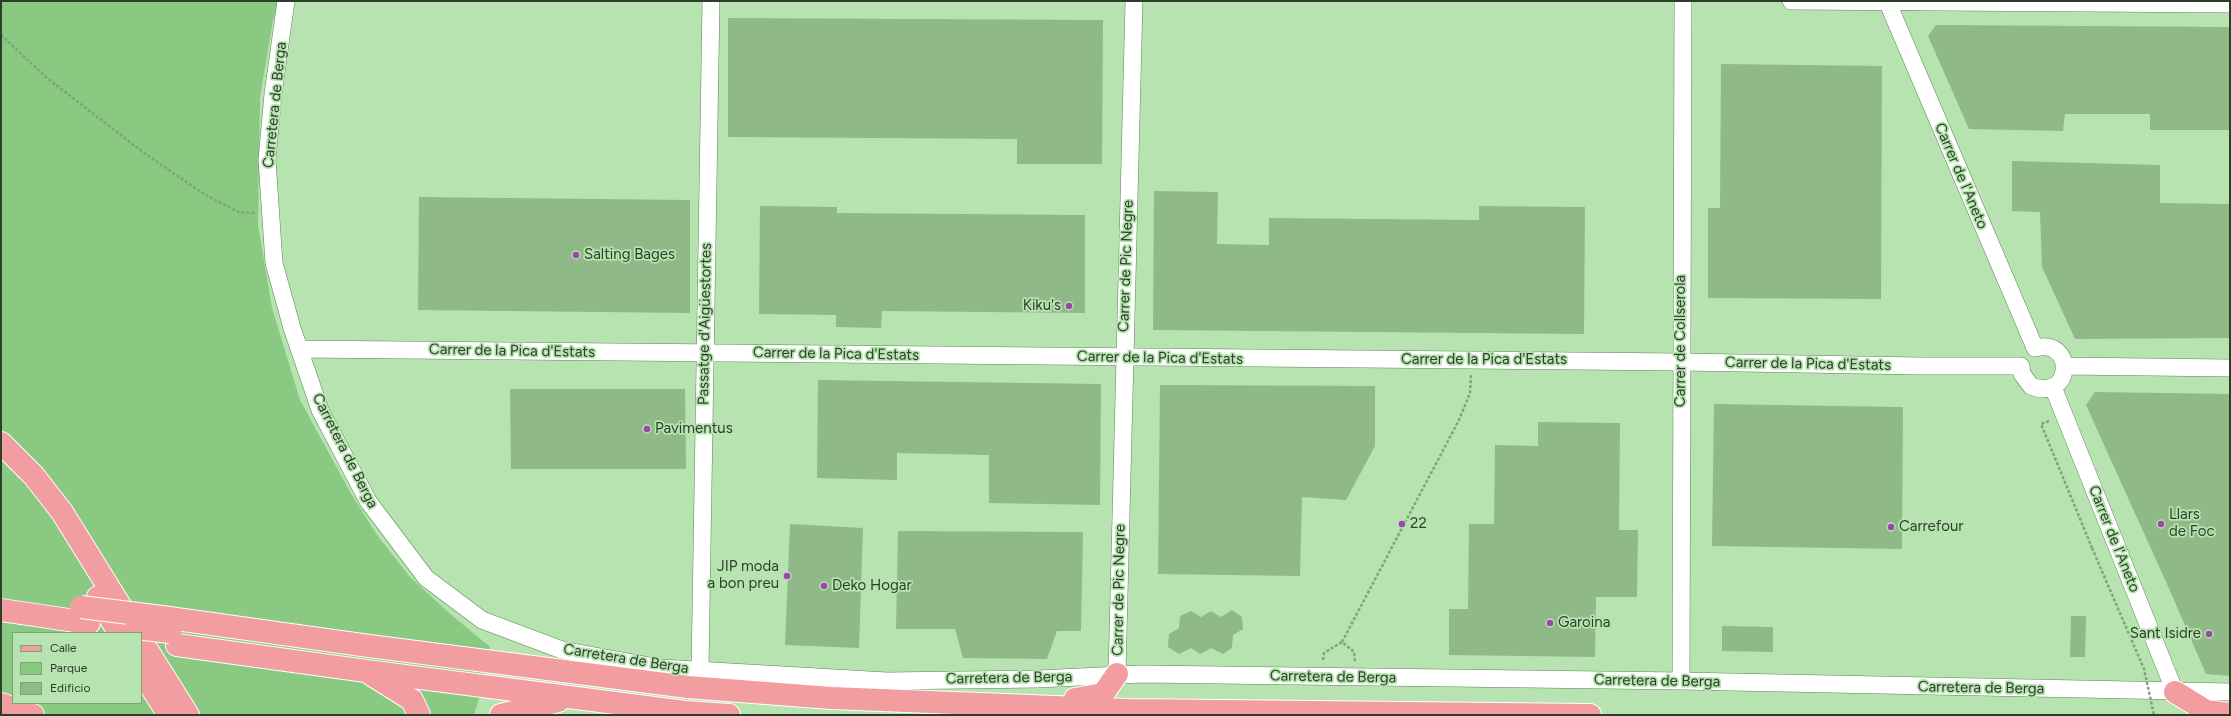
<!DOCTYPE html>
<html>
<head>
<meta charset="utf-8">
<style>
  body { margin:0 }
  #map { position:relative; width:2231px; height:716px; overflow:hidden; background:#b7e3b0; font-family:Figtree,sans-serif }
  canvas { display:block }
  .frame { position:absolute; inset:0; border:2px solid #2d3f2b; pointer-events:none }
  .legend { position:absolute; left:12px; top:632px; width:130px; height:72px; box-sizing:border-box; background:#b7e3b0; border:1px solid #80a17b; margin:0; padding:5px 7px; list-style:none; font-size:12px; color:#2d3f2b }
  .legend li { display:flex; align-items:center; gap:8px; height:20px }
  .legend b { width:20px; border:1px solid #80a17b }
</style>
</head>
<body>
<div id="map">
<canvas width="2231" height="716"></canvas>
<div class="frame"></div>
<ul class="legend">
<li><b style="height:5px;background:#f29ea1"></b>Calle</li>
<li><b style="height:11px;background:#8ac981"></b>Parque</li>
<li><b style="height:11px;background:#8fba88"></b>Edificio</li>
</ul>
</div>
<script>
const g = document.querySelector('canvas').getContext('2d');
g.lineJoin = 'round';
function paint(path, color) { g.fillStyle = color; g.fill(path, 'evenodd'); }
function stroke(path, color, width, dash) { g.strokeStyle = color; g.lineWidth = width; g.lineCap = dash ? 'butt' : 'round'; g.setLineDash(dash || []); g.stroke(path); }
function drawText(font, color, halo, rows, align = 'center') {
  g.font = font + ' Figtree,sans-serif'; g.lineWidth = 3.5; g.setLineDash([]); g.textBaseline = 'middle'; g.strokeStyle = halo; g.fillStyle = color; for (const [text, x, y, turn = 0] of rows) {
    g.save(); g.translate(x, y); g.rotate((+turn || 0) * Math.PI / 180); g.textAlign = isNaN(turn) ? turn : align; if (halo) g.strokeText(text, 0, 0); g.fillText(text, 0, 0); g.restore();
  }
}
paint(new Path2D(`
  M1,1H279L273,20L260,97L258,225L272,308L300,400L350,492L377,535L410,577L448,612L490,647L484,681L474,715H1ZM13,633H141V703H13Z`), '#8ac981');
paint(new Path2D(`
  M728,18L1103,20L1102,164H1017V139L728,137Z
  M1936,25L2230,27V130H2150V114H2065L2063,131L1969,129L1928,36Z
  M1721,64L1882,66L1881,299L1708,298V208H1720Z
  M2012,161L2160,165V203L2230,204V338L2075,339L2042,267L2040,212L2012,211Z
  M1154,191L1218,192L1217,244L1269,245V218L1479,220V206L1585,207L1584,334L1153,330Z
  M419,197L690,200V313L418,310Z
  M760,206L837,207V213L1085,215V313L882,311L881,328L836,327V315L759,314Z
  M818,380L1101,384L1100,505L989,503V455L897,453V480L817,478Z
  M1160,385L1375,386V446L1346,500L1302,497L1300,576L1158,574Z
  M510,389H685L686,469H511Z
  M2095,392L2230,394V676L2206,674L2171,593L2086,405Z
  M1714,404L1903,407L1902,549L1712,546Z
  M1538,422L1620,423L1619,530H1638L1637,597H1596L1595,657L1449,655V609H1468L1469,524H1494L1495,445L1538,446Z
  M790,524L863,528L859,648L785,645Z
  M898,531L1083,532L1081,631H1057L1047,659L963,658L955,629H896Z
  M1232,610L1242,617L1243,629L1233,635L1232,648L1223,654L1211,648L1200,654L1191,648L1179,654L1168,647L1169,634L1179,628L1180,616L1191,611L1201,617L1211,611L1221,617Z
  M2071,616H2086L2085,657H2070Z
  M1722,626L1773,627V652L1722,651Z`), '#8fba88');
const minor = new Path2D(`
  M286,1L273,94L267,160L274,263L292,328L320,410L368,501L426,578L482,620L562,650L661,668L887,681L1038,679L1141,674L1681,681L2230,692
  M1791,1L2230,4
  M299,349L1681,362L1921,366H2021L2022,374L2031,386C2073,403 2076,337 2035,348L1887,1
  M2065,366L2230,368
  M2053,387L2175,692
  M700,670L711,1
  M1117,674L1134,1
  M1681,681L1683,1`);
const major = new Path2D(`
  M1,443L34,476L62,512L132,625
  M98,597L119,633
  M1,610L89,623
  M162,617L369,646L688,687L831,698L1129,710L1590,715
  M141,640L188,715
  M177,645L366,671L685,712L729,715
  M141,671L169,715
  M372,675L412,700L419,715
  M2175,692L2206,711L2230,714
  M1075,699L1103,694L1117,674
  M1,704L33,715
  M501,715L558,701`);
stroke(minor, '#5b8455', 18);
stroke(major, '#fff', 24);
stroke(new Path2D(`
  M1,35L47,78L144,153L204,194L239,212L255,213
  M2049,421L2041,424L2092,548
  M1342,642L1459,420L1470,393L1471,375
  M1323,660L1324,653L1342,642L1354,652L1355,662`), '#81a37c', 2.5, [3, 2]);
stroke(minor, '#fff', 17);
stroke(major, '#f29ea1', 22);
const majorBridge = new Path2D(`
  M81,607L162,617
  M136,628L170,632`);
stroke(majorBridge, '#fff', 24, []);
stroke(new Path2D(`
  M2092,548L2144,669L2154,715`), '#81a37c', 2.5, [3, 2]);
stroke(majorBridge, '#f29ea1', 22);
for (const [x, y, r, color] of [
  [576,255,4,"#9e44ae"],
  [1069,306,4,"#9e44ae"],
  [647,429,4,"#9e44ae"],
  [1402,524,4,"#9e44ae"],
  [2161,524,4,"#9e44ae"],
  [1891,527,4,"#9e44ae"],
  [787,576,4,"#9e44ae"],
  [824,586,4,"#9e44ae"],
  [1550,623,4,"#9e44ae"],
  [2209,634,4,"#9e44ae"]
]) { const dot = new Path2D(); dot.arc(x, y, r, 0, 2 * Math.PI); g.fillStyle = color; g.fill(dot); stroke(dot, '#b7e3b0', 1.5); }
drawText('15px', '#2d3f2b', '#b7e3b0', [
  ["Carretera de Berga",275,105,-84],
  ["Carrer de l'Aneto",1961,176,67],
  ["Carrer de Pic Negre",1126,266,-88],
  ["Passatge d'Aigüestortes",705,324,-89],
  ["Carrer de Collserola",1681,341,-90],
  ["Carrer de la Pica d'Estats",512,351,1],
  ["Carrer de la Pica d'Estats",836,354,1],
  ["Carrer de la Pica d'Estats",1160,358,1],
  ["Carrer de la Pica d'Estats",1484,360],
  ["Carrer de la Pica d'Estats",1808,364,1],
  ["Carretera de Berga",345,451,63],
  ["Carrer de l'Aneto",2114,539,68],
  ["Carrer de Pic Negre",1119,590,-89],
  ["Carretera de Berga",626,659,9],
  ["Carretera de Berga",1333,677,1],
  ["Carretera de Berga",1009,678,-1],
  ["Carretera de Berga",1657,681,1],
  ["Carretera de Berga",1981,688,1]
]);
drawText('15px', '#2d3f2b', '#b7e3b0', [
  ["Salting Bages",584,255],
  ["Kiku's",1061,306,"right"],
  ["Pavimentus",655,429],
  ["Llars",2169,515],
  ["de Foc",2169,532],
  ["22",1410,524],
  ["Carrefour",1899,527],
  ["JIP moda",779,567,"right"],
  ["a bon preu",779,584,"right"],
  ["Deko Hogar",832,586],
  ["Garoina",1558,623],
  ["Sant Isidre",2201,634,"right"]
], 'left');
</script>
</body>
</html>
